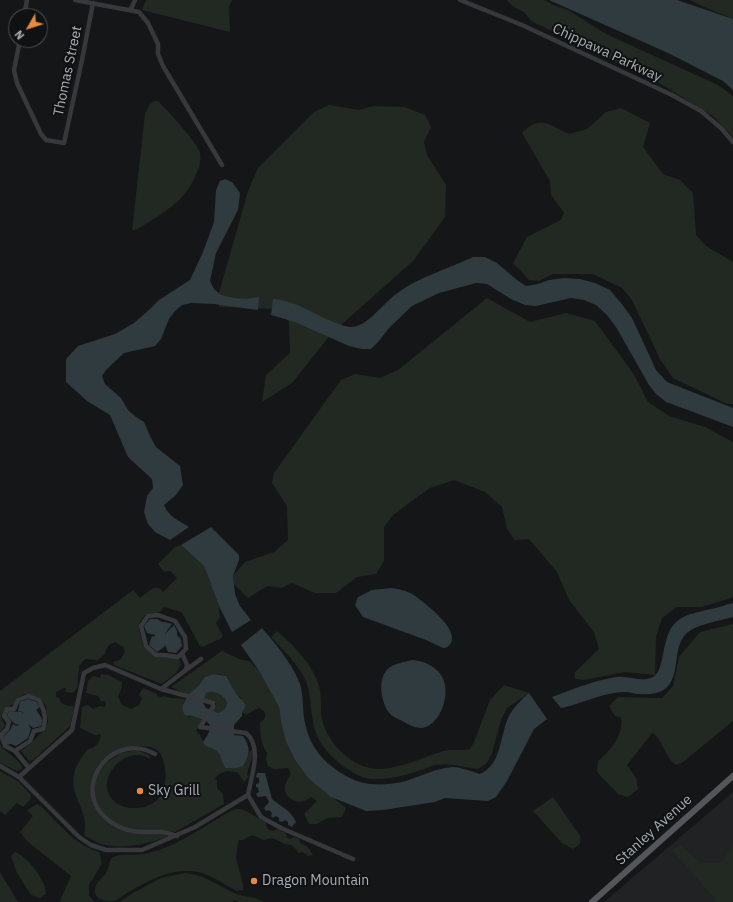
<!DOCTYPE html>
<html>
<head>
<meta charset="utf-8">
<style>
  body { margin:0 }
  #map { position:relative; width:733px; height:902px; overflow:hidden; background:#151617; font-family:"IBM Plex Sans",sans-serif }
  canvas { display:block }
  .north { position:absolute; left:8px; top:8px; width:40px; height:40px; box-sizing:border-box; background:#101112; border:1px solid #4d5054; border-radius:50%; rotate:231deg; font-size:11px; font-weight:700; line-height:16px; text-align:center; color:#a8afb6 }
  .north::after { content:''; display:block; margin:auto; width:14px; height:18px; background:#e58a3f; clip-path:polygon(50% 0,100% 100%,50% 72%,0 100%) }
</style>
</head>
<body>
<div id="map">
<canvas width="733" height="902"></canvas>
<div class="north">N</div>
</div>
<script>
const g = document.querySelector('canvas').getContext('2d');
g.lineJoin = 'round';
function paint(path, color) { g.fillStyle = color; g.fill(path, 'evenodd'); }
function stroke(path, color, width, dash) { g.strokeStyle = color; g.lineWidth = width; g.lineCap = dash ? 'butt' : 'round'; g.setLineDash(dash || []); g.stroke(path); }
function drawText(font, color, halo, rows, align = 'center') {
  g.font = font + ' "IBM Plex Sans",sans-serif'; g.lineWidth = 4; g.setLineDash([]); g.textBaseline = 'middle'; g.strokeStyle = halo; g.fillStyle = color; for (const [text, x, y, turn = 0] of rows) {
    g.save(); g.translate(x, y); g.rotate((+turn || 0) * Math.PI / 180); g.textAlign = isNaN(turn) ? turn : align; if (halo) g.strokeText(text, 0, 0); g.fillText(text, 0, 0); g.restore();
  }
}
paint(new Path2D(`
  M733,792V902H604Z`), '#212224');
paint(new Path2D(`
  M146,0H232L229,6L230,32L142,10Z
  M506,0H545L551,4L568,10L606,34L718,85L733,96V137L713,116L661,84L531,21L525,13L514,7Z
  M690,0H733V19L704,7Z
  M154,101H158C166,109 198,143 200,153C203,166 191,187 182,197C176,205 142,228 132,231L145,114L150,104Z
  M329,105L359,110L374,106L405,107L425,115L431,127L424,142L427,155L446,185L445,217L414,260L332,333L292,383L262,402L266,375L290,353L289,322L277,309L219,307V293L248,191L258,168L314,112Z
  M621,108L650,123L643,147L663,174L680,180L693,193L696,235L706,246L733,262V404H727L673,378L660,359L632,300L622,288L593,274H553L539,281L529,280L513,263L527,237L561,220L564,213L551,195L550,181L522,133C541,114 548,125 569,134L587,129L606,112Z
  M487,298L530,322L566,313L595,321L635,376L648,402L669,416L705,427L733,442V596L731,598L702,607H677L662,618L656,637L655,675L625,672L584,680L575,679V672L599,649L594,632L569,600L557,572L529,539L515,540L507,529L502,507L485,492L454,480L430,488L393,515L384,527V561L376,574L357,577L336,593H315L292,583L282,588L267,586L248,598L234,584L233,576L245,562L274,552L288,540L287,506L272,483L274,473L341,380L355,374L380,378L398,370Z
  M181,545L204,566L219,606L220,618L216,623L223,636L220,639L202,647L200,646L182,613L178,611L164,607L160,612L146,614C133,628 141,629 143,646L155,657H164L179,659L181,664L176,673L162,684L114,665L113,662L121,659L125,652L123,646H121L115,642C109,644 106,647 105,654L98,660L85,659L79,666C80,671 78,672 78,677C77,685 80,686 73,693L65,692L66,688H64L56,692V697L59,698L61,703L68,706H73L74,709L70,726L33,760L29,761L21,751L31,743L41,733L44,731L48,722L46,706L41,699L28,694H24L17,698L14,704C7,707 3,708 1,717L5,726L0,732V691L133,590L140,598L153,588H159L163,592L177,578L170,571L164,572L158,564L175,547Z
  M733,624V721L683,762L676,765C664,757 663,738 652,733L627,765L636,778L638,789L628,797L618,794L597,772L598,761C611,750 624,735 621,717L615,716L609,706L618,697L662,698L673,686L679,657L700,632Z
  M277,631C294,646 312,663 319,686C322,697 320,709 322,719C328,744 352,768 378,769C395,769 413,762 429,756C435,754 442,751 449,750C456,749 463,751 470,749L474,742L490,700L504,685L529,693L507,708L501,720L492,753L487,763L478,769C462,767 453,763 435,765C431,766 426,769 421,770C406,775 389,780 373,779C362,779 352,772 343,766C328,755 316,740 313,722C310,706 311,691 304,677C296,662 283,650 271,637Z
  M222,651L242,660L249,661L259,671L279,707L281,722L286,742L295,760L308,778L346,808L342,817L327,818L317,824H309L304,814L317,801L311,797C303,805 289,803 285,791C284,785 288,778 291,773L288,768L274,769L268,766L266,760L267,753C261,745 260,733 260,723L265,718C266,712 263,709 258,708L246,715L242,712L241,698L237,695L226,676C223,675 217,673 213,674C205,675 196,689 188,695L171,687Z
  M101,674L108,675L122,682V687L118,697L122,705L129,708L131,709L139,705L142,698L139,695L143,688L157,694V696L162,697L164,696L172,698L185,699L182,707L188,717L194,716L203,719L196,731C201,735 201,737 203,742C206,747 212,747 216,751C221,755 223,762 225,768H236L247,759L249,752L253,749C253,759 249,765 247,775L249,776L244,782L238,773C229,770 220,770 215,779L217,780V788L223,794L224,804L175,832L158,830H143L124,828L116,824L101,812L95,796V782L98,773L107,762L121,753L137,750L149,755L150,759C123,741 86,790 122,806C135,811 156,807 162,793C168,783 167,755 155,749C147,744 128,747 119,750C81,763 82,812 118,829C134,836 151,831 168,836C150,844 120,850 101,844C95,842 90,838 84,835C91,809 65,795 76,767C77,764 86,751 88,749C90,748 92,748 94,747C99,744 100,739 101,734L95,735L80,728L82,707L88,705L93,709L100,706L105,707L106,702L101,701L98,696L86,693L88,681L93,676L100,678Z
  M210,692C223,692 236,706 218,713L213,711L216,704L214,701L204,699L206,693Z
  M0,744C2,750 17,758 22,766V769L17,771L0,763Z
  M0,771L19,782L31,795L30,800L23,807L17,803L5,815L0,811Z
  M553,797L580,836V844L573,849L562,843L533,811Z
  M37,804L41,806C59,824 74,844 99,852L102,863L89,885V895L94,902H61L60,901L71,876L27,841L20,832L33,816L27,810Z
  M235,809C246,808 255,817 266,823V826L269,830L273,831L277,829L286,833L287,837L290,839L294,837L299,839L300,843L307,846L313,855L308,856L303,852L299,853L292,845L285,844L275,839L271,838L264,840L252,835L243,840H239L238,842L236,858L243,884V890L237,891C222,883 205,870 187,871C164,871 146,882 127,893C122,896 118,900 114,901C105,902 93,899 95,888C97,881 104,877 107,871C109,867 109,863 111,859C120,852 132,856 143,854C178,848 205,824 235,809Z
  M733,844V902H713L716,900L672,850L680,845L701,863H722Z
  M15,852C28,857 46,880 46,894L40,898L31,895L17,873L11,856Z
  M0,872L18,902H0Z
  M185,873C210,876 219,888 240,895C248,897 258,898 264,902H239L234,900L233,902H120L133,893L161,878Z`), '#222922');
paint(new Path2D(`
  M549,0H677L733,19V90L723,81L668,53Z
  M225,179L232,182L240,193L238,210L216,253L210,281L214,289L221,295L234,298L246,299L259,297L258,310L214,304L191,303L182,305L175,311L169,319L161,339L155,346L124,353L106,370L102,376L105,384L121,398L128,410L136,417L144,422L151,438L156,447L180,466L183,485L176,495L164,505C168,516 179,521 189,527L170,540L155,532L148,524L144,512L147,496L153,488L152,479L128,457L110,415L87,401L66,382V359L78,346L115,334L134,323L150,309L159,300L190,280L203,252L214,222L216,190L220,181Z
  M473,257H485L497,263L517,280L526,286L538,284L549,280L564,278L580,279L595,283L610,290L621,303L632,318L656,370L667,382L733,408V427L677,406L666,402L656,394L649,385L616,327L607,315L596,305L584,300L571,298L536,306L525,305L511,299L487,284L476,283L439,293L412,306L389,328L379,341L371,349H362L349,346L295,322L271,315L273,299C301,301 323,322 350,327C365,329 384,303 396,294C418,277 448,269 473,257Z
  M211,527L239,555V560L233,576L235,594L240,606L251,620L232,632L219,606L204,566L181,545Z
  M391,588C400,589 408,591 415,596C425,603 459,629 451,643C449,646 447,648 443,648L426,640L363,617L355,605L358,597L372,590Z
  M733,603V617C719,621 695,624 685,635C672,650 681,676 665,689C658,694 646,695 638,694C634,694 630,692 626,692C607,691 581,704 561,708L552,697C570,690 599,679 617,677C629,675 642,683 653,677C667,670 659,632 680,619C689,613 697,613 706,610C715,609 724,605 733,603Z
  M150,619H157L162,622H165L172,624L164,635L174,625L177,631V635L181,639L182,646L176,653L168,652L165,645L164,647L157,652L149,645L152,636L154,637L155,635L147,633L144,626Z
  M262,628C275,643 293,665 300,684C304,696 302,711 305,723C307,733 311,743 317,751C326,765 352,783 370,784C381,785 395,784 406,781C421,776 437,768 453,767C460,767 473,772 480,774C503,764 499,734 510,714C515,706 521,700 529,693L547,719L534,729L507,781L496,797L488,801L445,798L435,802L383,810L366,811L331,797L308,778L295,760L286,742L281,722L279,707L259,671L241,645Z
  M412,660C423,661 434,665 441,675C452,690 442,725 422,728C416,728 409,725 404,722C399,719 390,716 387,710C381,698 377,678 389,668C395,663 405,662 412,660Z
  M214,674L226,676L237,695L246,705L242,712V716L234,725V735L243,736C251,747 250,755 243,766L236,768H225C222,762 221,754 215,750C210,747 206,748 203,742C213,728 214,722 196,717C191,715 188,717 184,714L182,707L188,695L199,685L205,677ZM210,692C223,692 236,706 218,713L206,708L203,703L206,693Z
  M28,699L37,702L40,707L36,710C40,716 44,718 41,726L33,728L28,724L31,729L28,738L16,746L11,744L6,745L4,736L10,730L13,724L16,726L19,725L18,724L16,725L7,716L9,711L22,712L23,714V712L18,711L20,702Z
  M257,773H265L272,799C281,807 291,810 296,822L292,827L288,825V822L285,820L282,822L279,821V818L276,816L273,818L271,816L272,813L269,810L266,811L264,808L269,802L266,796L258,797L256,794L259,792L258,788L256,787V784L259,783V778L256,777Z`), '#2f3b3f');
stroke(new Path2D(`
  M75,0L139,12L148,23L158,44V54L163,66L222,165
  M460,0L522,25L672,95L701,111L721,128L733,142
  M131,9L135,0
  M24,16L27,0
  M20,40L14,70L17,83L41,134L46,140L64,143L82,60L93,3
  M182,653L186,649L185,637L175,621L158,615L148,616L141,626L146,646L156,655H164L178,657L182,653L187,665L186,670
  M105,665L161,689L213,703V707L200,727L246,733C263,747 251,777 248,795L195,827L142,850H106L91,845L79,837L19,777L72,730L84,673L93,668Z
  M161,689L186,670L201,659
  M15,751L30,741L34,731L43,729C47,718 44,710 39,700L28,696L18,700L14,709H7L4,716L9,722L7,729L1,735L5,746L15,751L29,768
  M155,754C108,728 62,798 119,827C132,833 145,832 159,832C165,832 171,834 177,836
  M0,766L19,777
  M248,795L261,817L281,828L353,859`), '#36383c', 4.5);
stroke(new Path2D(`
  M592,902L733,776`), '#53565a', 6);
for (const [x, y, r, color] of [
  [140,791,4,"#e58a3f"],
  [254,881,4,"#e58a3f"]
]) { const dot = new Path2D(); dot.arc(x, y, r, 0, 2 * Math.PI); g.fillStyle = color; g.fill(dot); stroke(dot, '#101112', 1.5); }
drawText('14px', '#a8afb6', '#101112', [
  ["Chippawa Parkway",607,53,25],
  ["Thomas Street",68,71,-78],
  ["Stanley Avenue",654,830,-42]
]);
drawText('14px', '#a8afb6', '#101112', [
  ["Sky Grill",148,791],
  ["Dragon Mountain",262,881]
], 'left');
</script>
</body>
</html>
